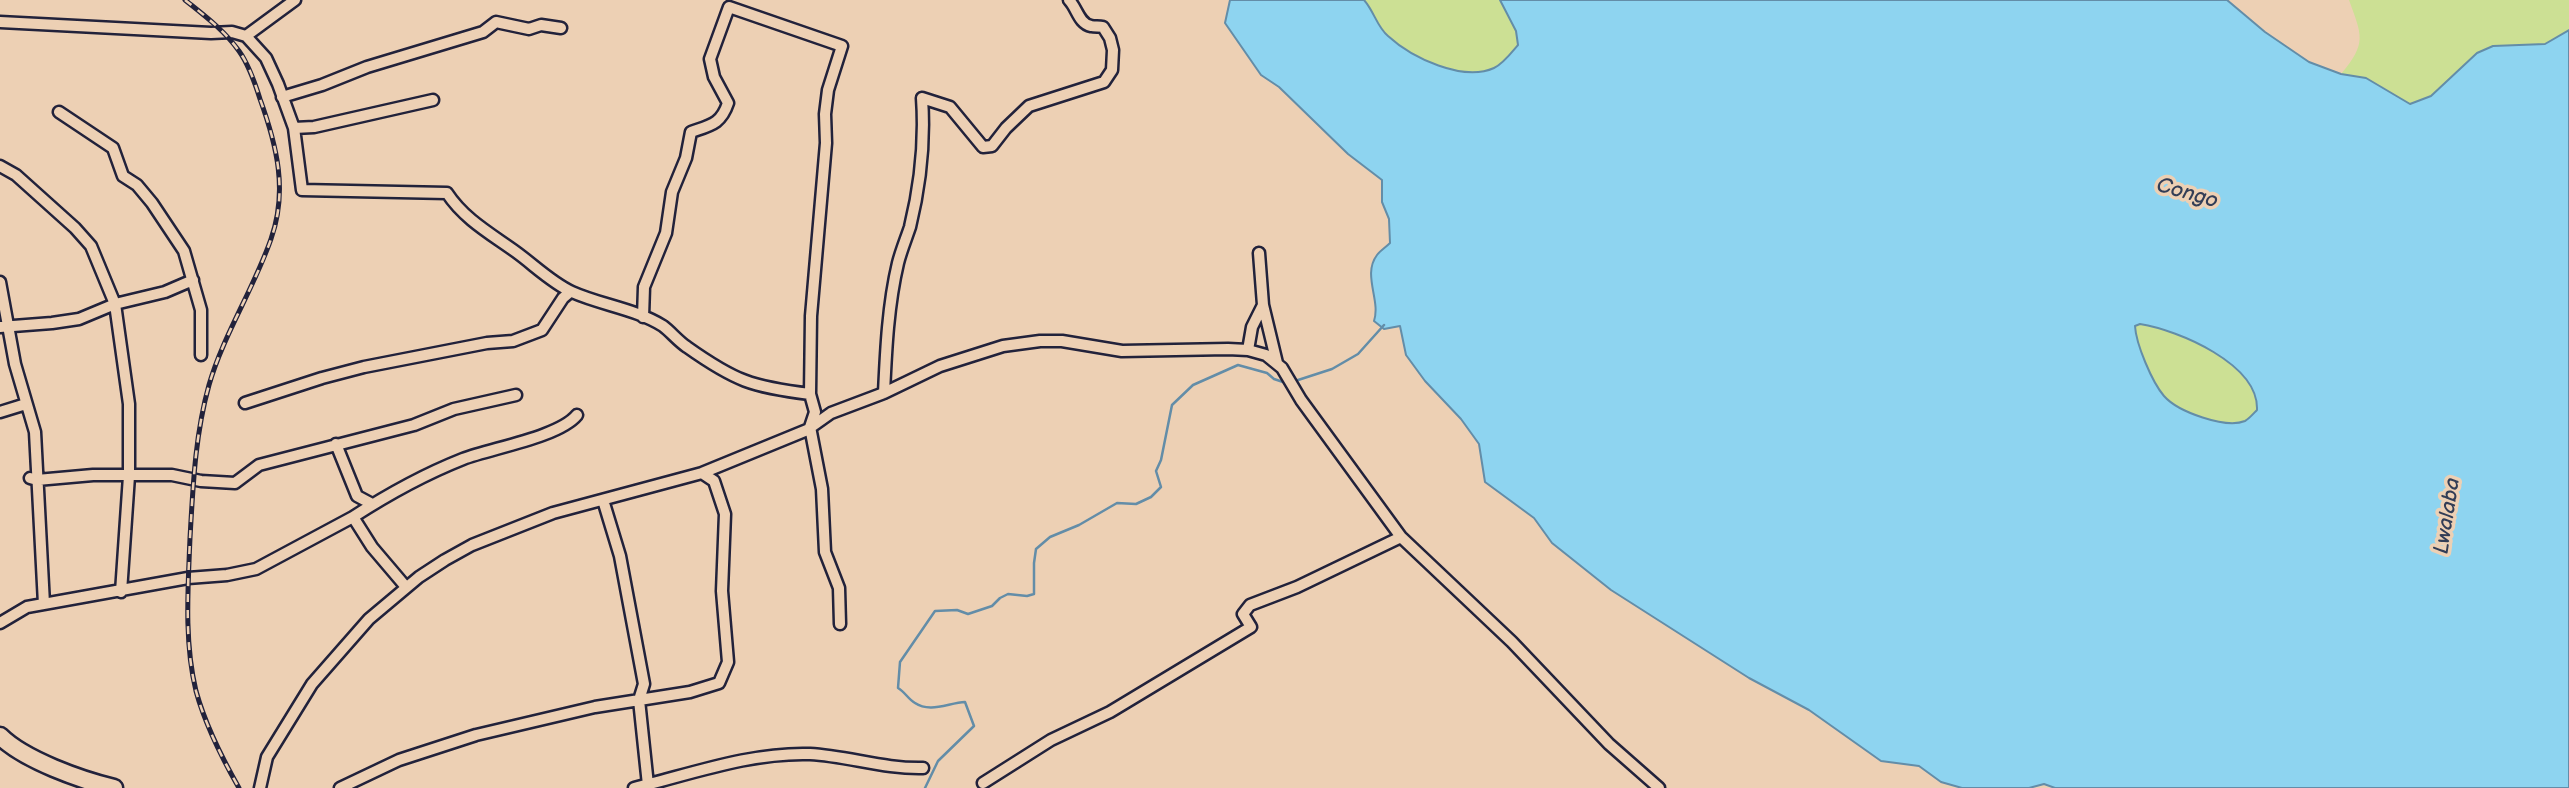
<!DOCTYPE html>
<html>
<head>
<meta charset="utf-8">
<style>
  body { margin:0 }
  canvas { display:block; background:#edd0b4 }
</style>
</head>
<body>
<canvas width="2569" height="788"></canvas>
<script>
const g = document.querySelector('canvas').getContext('2d');
g.lineJoin = 'round';
function paint(path, color) { g.fillStyle = color; g.fill(path, 'evenodd'); }
function stroke(path, color, width, dash) { g.strokeStyle = color; g.lineWidth = width; g.lineCap = dash ? 'butt' : 'round'; g.setLineDash(dash || []); g.stroke(path); }
function drawText(font, color, halo, rows, align = 'center') {
  g.font = font + ' "Balsamiq Sans",sans-serif'; g.lineWidth = 7; g.setLineDash([]); g.textBaseline = 'middle'; g.strokeStyle = halo; g.fillStyle = color; for (const [text, x, y, turn = 0] of rows) {
    g.save(); g.translate(x, y); g.rotate((+turn || 0) * Math.PI / 180); g.textAlign = isNaN(turn) ? turn : align; if (halo) g.strokeText(text, 0, 0); g.fillText(text, 0, 0); g.restore();
  }
}
paint(new Path2D(`
  M1364,0H1500L1516,31L1518,45C1512,52 1503,64 1494,68C1463,82 1412,58 1388,36C1377,27 1374,11 1364,0Z
  M2349,0H2569V30L2545,44L2493,46L2477,53L2431,96L2410,104L2381,87L2341,74C2367,43 2362,36 2349,0Z
  M2139,324C2178,330 2258,364 2257,410C2254,413 2249,419 2245,421C2226,430 2178,412 2164,396C2152,382 2136,344 2135,326Z`), '#cce094');
const water = new Path2D(`
  M1230,0H1364C1374,11 1377,27 1388,36C1412,58 1463,82 1494,68C1503,64 1512,52 1518,45L1516,31L1500,0H2227L2265,32L2309,62L2341,74L2366,78L2410,104L2431,96L2477,53L2493,46L2545,44L2569,30V788H2055L2044,784L2029,788H1962L1941,782L1919,766L1881,761L1809,710L1749,678L1611,590L1552,543L1534,518L1485,482L1479,444L1461,419L1425,381L1406,355L1400,326L1384,329L1374,321C1381,300 1362,275 1377,255C1380,251 1386,247 1390,243L1389,219L1382,202V180L1348,154L1279,87L1261,75L1225,23ZM2140,324C2178,330 2259,364 2257,410C2254,413 2249,419 2245,421C2226,429 2178,412 2164,396C2152,382 2136,344 2135,326Z`);
paint(water, '#8ed4f0');
stroke(water, '#638da8', 2);
stroke(new Path2D(`
  M1295,381L1332,369L1358,354L1384,325
  M925,788L938,761L974,726L965,702C948,703 930,713 915,703C908,699 905,692 898,688L900,662L935,611L957,610L968,614L992,606L1000,598L1008,594L1027,596L1034,594V563L1036,549L1050,537L1079,525L1117,503L1136,504L1151,497L1161,487L1156,471L1161,460L1172,405L1193,385L1238,365L1267,373L1274,379L1286,383`), '#638da8', 2.5);
const minor = new Path2D(`
  M0,22L211,33L232,32L246,36L295,0
  M246,36L266,58L278,84L294,128L302,190L447,193C464,219 491,234 516,252C534,265 552,283 572,292C601,305 636,309 663,326C671,332 678,341 687,347C735,381 752,387 810,394
  M282,97L322,85L367,67L483,32L496,22L529,29L541,25L561,28
  M59,112L113,148L123,176L137,185L152,203L184,251L201,310V355
  M294,128L314,127L433,100
  M0,166L16,175L75,228L91,246L115,304L129,404V476L121,592
  M1259,253L1263,305L1277,363
  M0,282L15,364L35,432L44,604
  M643,317L644,287L666,233L672,192L686,158L691,132C711,125 721,124 728,103L714,77L710,59L729,7L842,46L828,90L825,114L826,143L811,316L810,394L815,412L810,427L822,489L825,552L839,588L840,624
  M0,327L52,323L79,319L115,304L165,292L193,280
  M1248,350L1252,327L1263,305
  M884,393C886,350 888,305 898,263C901,251 906,239 910,227C920,186 925,140 922,98L950,107L983,147L992,146L1006,128L1029,106L1104,82L1112,70L1113,50L1110,38L1103,27C1099,26 1095,27 1091,26C1079,24 1077,8 1069,0
  M245,403L322,378L364,367L487,343L513,341L542,330L563,298L570,292
  M0,412L26,404
  M336,444L357,496L372,504
  M30,478L37,480L93,475H172L201,481L235,483L259,465L414,425L454,409L516,395
  M603,500L620,556L644,684L639,700L648,785
  M353,517C387,495 425,474 463,459C492,448 559,437 577,415
  M0,623L27,607L188,578L227,575L256,569L353,517L372,547L406,587
  M983,783L1051,740L1110,712L1251,627L1243,614L1250,605L1297,587L1401,537
  M260,788L267,757L312,684L369,619L419,577L445,560L472,545L553,513L702,473L807,430L831,413L884,393L940,366L1003,346L1040,341H1062L1122,351L1228,349L1248,350L1266,355L1282,368L1301,400L1401,537L1512,642L1609,744L1659,788
  M340,788L399,760L476,735L595,707L690,692L719,683L728,662L722,591L725,514L714,481L702,473
  M634,788C691,774 751,752 810,754C848,756 884,769 923,768`);
const primary = new Path2D(`
  M0,736C24,760 81,780 114,788`);
stroke(minor, '#22223b', 15);
stroke(primary, '#22223b', 21);
stroke(minor, '#edd0b4', 10);
stroke(primary, '#edd0b4', 16);
const rail = new Path2D(`
  M185,0C205,16 224,30 239,51C249,65 255,83 260,99C277,146 288,191 271,239C254,288 223,336 209,385C195,435 193,486 190,538C188,588 184,642 196,691C205,724 222,758 239,788`);
stroke(rail, '#22223b', 5);
stroke(rail, '#edd0b4', 2.5, [8]);
drawText('italic 21px', '#323d56', '#edd0b4', [
  ["Congo",2187,194,16],
  ["Lwalaba",2448,516,-81]
]);
</script>
</body>
</html>
